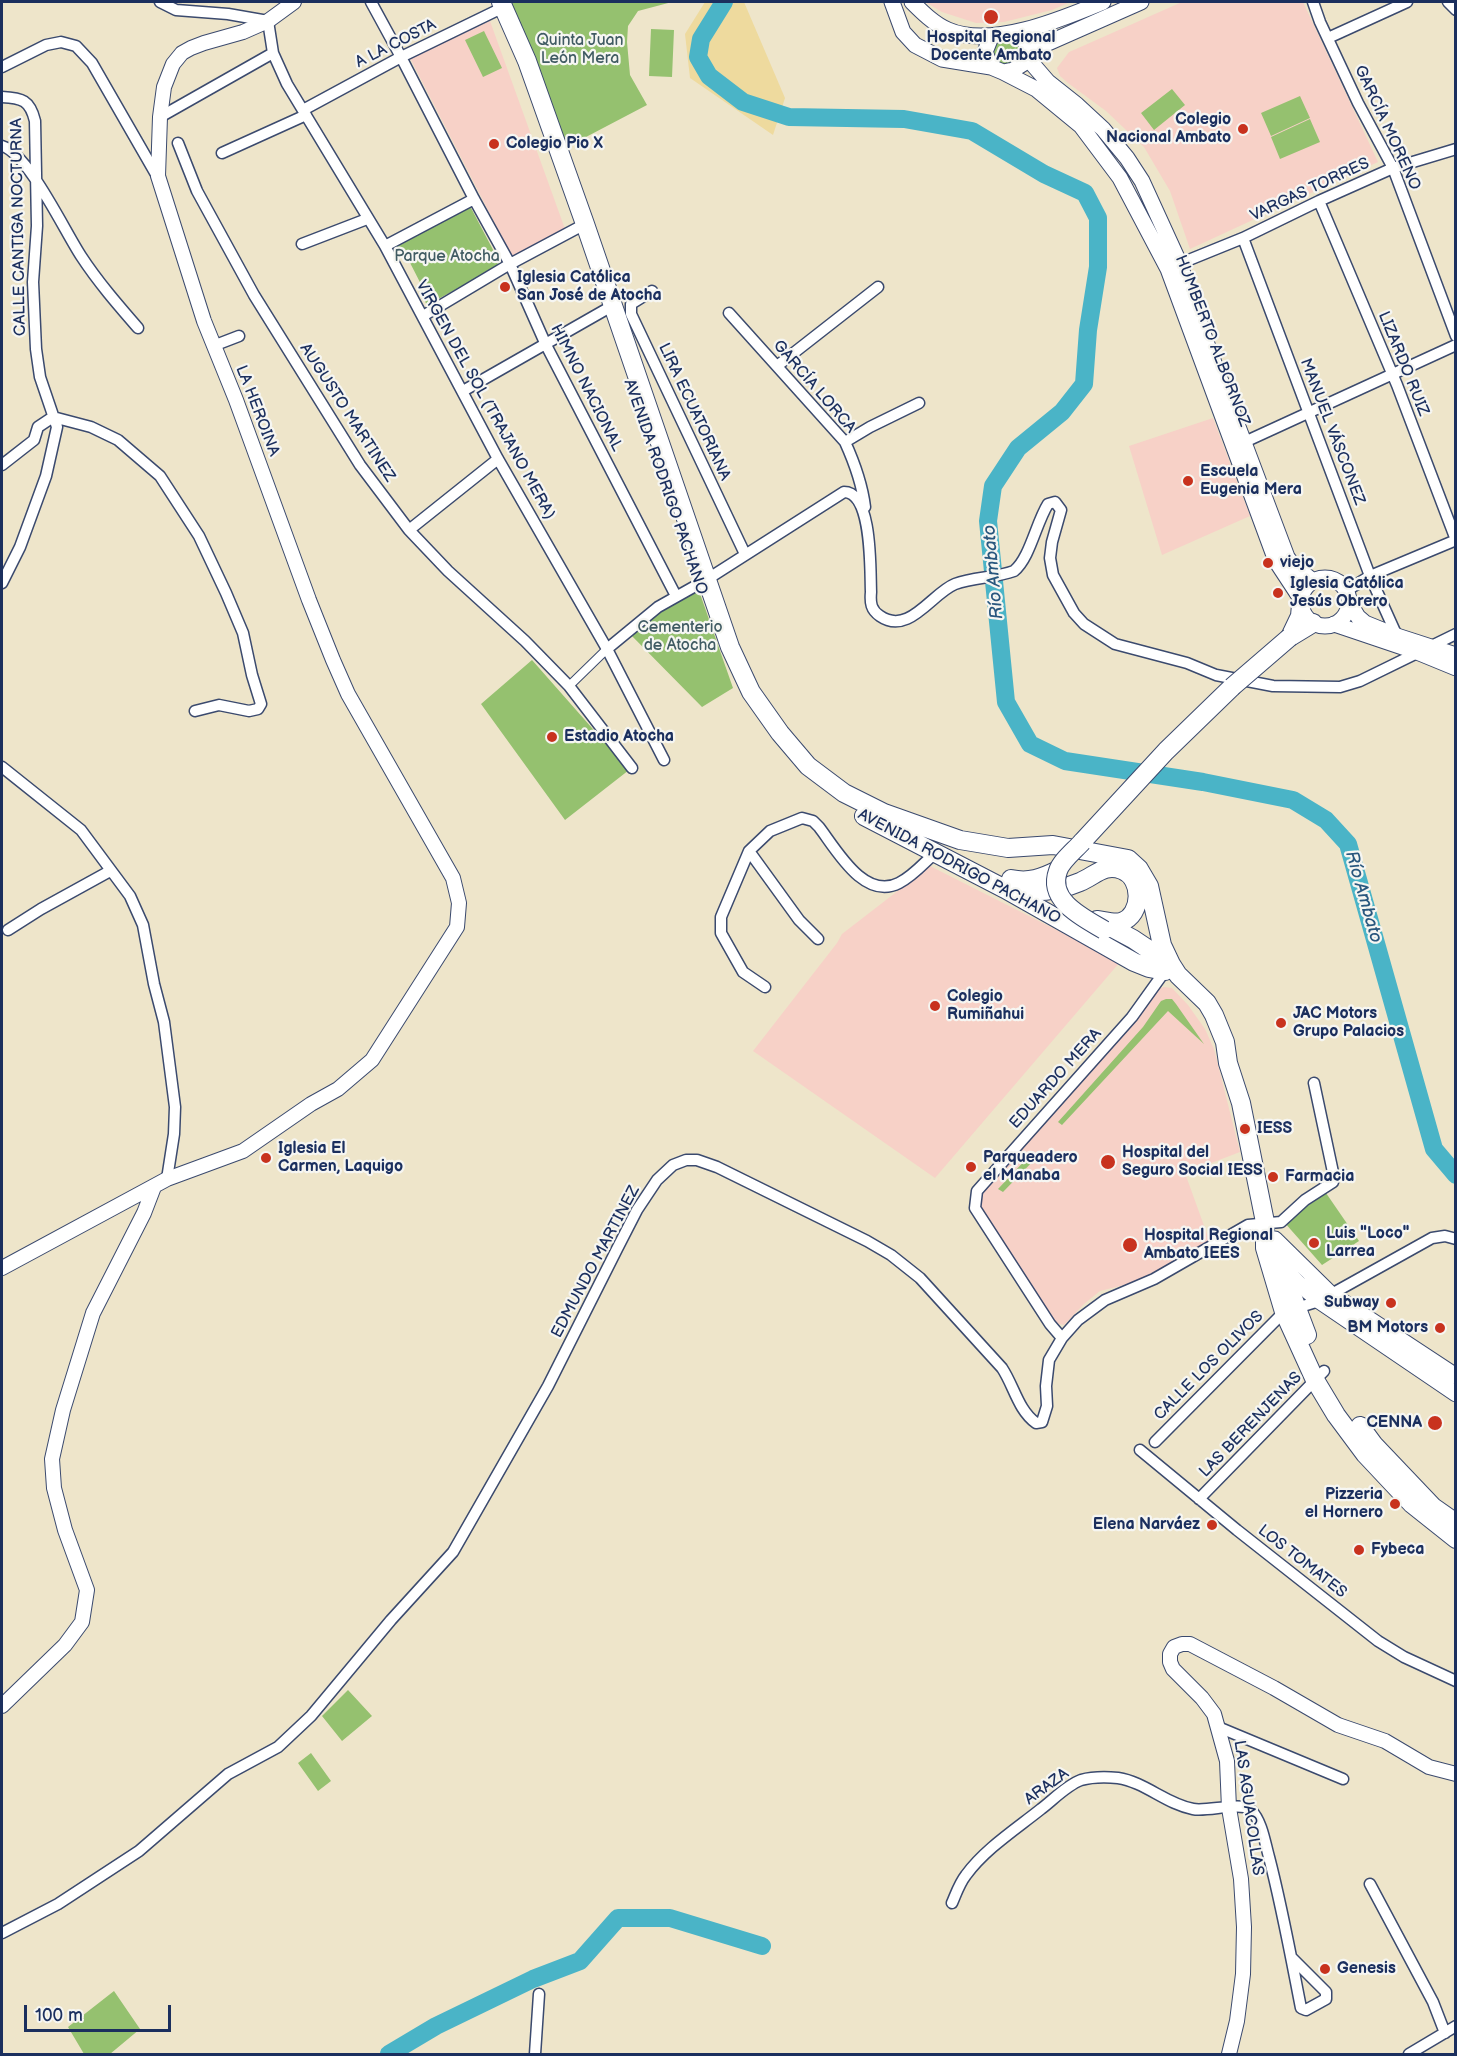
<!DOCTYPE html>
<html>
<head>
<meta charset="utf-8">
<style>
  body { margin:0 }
  #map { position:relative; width:1457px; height:2056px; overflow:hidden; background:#eee5ca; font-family:"Balsamiq Sans",sans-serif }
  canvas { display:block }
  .frame { position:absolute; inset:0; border:3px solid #1b2f5e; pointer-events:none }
  .scale { position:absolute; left:24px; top:2005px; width:147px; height:27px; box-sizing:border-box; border:3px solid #1b2f5e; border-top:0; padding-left:8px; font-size:18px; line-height:21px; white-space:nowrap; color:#1b2f5e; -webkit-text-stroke:4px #f6f6f2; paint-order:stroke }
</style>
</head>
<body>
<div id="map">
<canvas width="1457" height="2056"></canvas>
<div class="frame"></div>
<div class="scale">100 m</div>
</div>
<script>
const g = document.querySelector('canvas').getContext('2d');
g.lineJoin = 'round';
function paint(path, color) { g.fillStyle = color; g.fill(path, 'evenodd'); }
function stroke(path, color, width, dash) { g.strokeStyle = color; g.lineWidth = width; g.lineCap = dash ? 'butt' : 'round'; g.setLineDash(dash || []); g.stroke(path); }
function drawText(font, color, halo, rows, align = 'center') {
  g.font = font + ' "Balsamiq Sans",sans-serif'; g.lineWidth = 4.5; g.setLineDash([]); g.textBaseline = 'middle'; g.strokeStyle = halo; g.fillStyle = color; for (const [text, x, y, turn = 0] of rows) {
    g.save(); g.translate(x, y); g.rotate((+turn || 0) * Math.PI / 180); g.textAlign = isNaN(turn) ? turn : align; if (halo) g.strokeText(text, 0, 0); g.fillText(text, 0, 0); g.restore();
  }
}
paint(new Path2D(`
  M925,2H1070L1052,10L1004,22L976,23L942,12Z
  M1182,2H1303L1378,162L1190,249L1170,191L1144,147L1106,111L1068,83L1060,76L1057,68L1069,52L1076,49Z
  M490,21L565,229L512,257L410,58Z
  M1213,418L1250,516L1162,555L1129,446Z
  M930,866L1120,962L935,1178L753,1051L837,943L842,934Z
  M1164,987L1172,988L1188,1005L1205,1029L1214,1049L1240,1152L1185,1173L1211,1245L1152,1278L1100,1291L1084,1304L1064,1325L1055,1323L977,1208L978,1191L1045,1116L1138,1018L1158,989Z`), '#f7d1c7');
paint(new Path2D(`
  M506,2H672L638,11L628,26L627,42L630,75L647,105L565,148Z
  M651,29L674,30L672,77L649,76Z
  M484,31L502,68L483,77L465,40Z
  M1016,37L1023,57L1000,68L989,49L992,43Z
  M1172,89L1185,105L1154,130L1141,113Z
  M1300,96L1310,118L1271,136L1261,113Z
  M1310,119L1320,142L1280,159L1271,137Z
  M470,206L501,265L427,305L423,298L427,296L404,251L398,254L394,247Z
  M697,585L733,688L702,707L629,633Z
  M532,660L629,770L565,820L481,704Z
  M1166,999H1172L1176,1004L1204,1044L1168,1011L1062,1125L1058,1122L1143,1027L1161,1001Z
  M1030,1155L1038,1156L1003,1192L998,1189Z
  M1326,1193L1359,1241L1322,1265L1284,1222Z
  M348,1690L372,1716L342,1741L322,1716Z
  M311,1753L331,1781L318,1791L298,1763Z
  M114,1991L140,2029L110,2054H84L68,2027Z`), '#95c16f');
paint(new Path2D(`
  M705,2H744L785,98L773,135L690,78L685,34Z`), '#eeda9e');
stroke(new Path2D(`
  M724,2L701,39L698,57L709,76L743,102L789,117L904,119L972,131L1044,174L1085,193L1098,218V267L1088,330L1084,384L1062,412L1018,448L993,486L988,521L1006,702L1030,744L1065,761L1203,782L1293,800L1326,820L1348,844L1434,1149L1456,1175
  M389,2054L436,2026L533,1979L580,1961L618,1918H670L762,1946`), '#4ab4c7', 18);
const pedestrian = new Path2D(`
  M569,686L607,649`);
const minor = new Path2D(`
  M160,2L176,10L228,14L268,21L273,53L287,84L385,246L498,459L607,649L664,760
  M371,2L401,57L474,199L510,264L546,345L676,596
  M1313,2L1320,22L1358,103L1393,168L1456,336
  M1448,2L1456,10
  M1328,38L1407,2
  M2,67L46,45L61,42L76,46L92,63L157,176
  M2,97C22,98 30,100 35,121L37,226L33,282L36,349L40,377L57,427L46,476L20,547L2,583
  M303,110L401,57L504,7
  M160,117L273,53
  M178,143L197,191L254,295L360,465L409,530L448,571L525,641L569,686L632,768
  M2,146C28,153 65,232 81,256C98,282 118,305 138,328
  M222,153L306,115
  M1319,201L1397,385L1456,540
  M1243,238L1370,576L1397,636
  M302,244L367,219
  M385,246L474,199
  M1174,266L1243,238L1319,201L1393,168L1456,149
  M652,291L631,304V314L745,554
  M729,313L845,442C855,464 862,483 865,507
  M423,316L510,264L585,224
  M213,346L239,336
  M777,366L878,287
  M463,391L612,306
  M845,442L870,427L919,403
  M1238,445L1456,345
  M2,465L34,440L38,427L53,417L91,427L118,440L160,476L199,536L226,593L243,633L252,675L261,704L258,709L249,711L219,705L195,711
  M409,530L498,459
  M1346,591L1370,576L1456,540
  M607,649L658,607L706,580L844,492C873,492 870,571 871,592C870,603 871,610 880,616C909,636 932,593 955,584C974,577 995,578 1014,571C1030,558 1036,523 1048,504L1055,502L1061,510L1052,542L1050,558L1053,575L1074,613L1084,624L1115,644L1187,663L1216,675L1273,686L1340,687L1360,681L1456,634
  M2,767L81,830L130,896L143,925L154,984L164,1022L175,1107L174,1134L167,1179
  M749,851L799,920L818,939
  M8,930L41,909L110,871
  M765,987L743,972L721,933V917L749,851L770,831L802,818L813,821L819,827C836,849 864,901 899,883C913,876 924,863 935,853
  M1062,1338L1050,1324L975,1208L977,1191L1132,1017L1165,971
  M1155,1442L1284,1312L1319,1301L1432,1238L1445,1236L1456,1239
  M1140,1450L1237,1530L1378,1641L1404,1657L1456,1681
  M1199,1499L1324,1371
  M1218,1727L1343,1779
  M1370,1884L1433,2002L1445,2033
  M952,1903C956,1894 959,1884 966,1875C985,1849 1016,1829 1041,1809C1053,1800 1067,1785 1081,1780C1092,1777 1107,1777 1118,1778C1145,1782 1166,1804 1193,1809C1208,1812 1241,1801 1251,1810C1262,1821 1265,1843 1269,1857C1282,1907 1291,1957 1301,2008L1306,2010L1326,1999V1992L1291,1957
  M2,1933L58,1904L139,1851L228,1774L278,1747L311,1716L391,1620L453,1552L548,1386L617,1249L637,1210L657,1180L673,1165L686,1160H697L717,1167L867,1241L891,1255L920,1278L1002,1368C1014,1386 1018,1410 1036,1423L1042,1422L1047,1406L1046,1386L1049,1360L1062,1338L1078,1320L1105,1300L1154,1279L1248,1225L1281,1222L1305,1200L1333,1182L1334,1177L1314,1083
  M535,2054L539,1994
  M1409,2054L1456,2026`);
const tertiary = new Path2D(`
  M2,1268L167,1179L243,1151L311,1104L338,1089L372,1060L457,927L459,903L453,878L348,694L333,660L309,600L236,400L204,321L158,176L160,117L164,87L173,64L182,53L191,48L204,43L243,32L268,21L294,2
  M2,1706L65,1645L82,1622L87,1590L65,1530L54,1488L52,1459L63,1410L93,1313L144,1213L154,1187
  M1229,2054L1237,2021L1243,1974L1244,1927L1241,1879L1229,1808L1227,1761L1214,1714L1202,1698L1173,1669L1170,1662V1654L1174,1647L1182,1644H1190L1274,1688L1338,1725L1385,1741L1429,1767L1456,1774`);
const secondary = new Path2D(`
  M892,2L903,32L915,45L942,59L991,67L1003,72L1013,70L1029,60C1030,48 1026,42 1018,33
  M912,2C922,12 934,24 948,30C991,49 1062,19 1103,2
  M1030,51L1141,2
  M1029,60L1048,82L1077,105L1103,129L1127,158L1142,181L1179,262L1205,339L1287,557L1292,564L1313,581
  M991,67L985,52L991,37
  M1003,72L1036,89L1081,126L1120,178L1168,269L1276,561L1301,599
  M1301 602a24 24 0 1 1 48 0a24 24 0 1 1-48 0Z
  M1349,602L1358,617L1365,623L1397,636L1456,655
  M1334,624L1417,652L1456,668
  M1275,1239L1330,1293L1456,1376
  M1266,1249L1297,1282L1319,1301L1456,1394`);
const primary = new Path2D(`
  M501,2L527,61L585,224L730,647L751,692L780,733L808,766L844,793L884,813L960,840L1008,848L1053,845L1128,859L1139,869L1149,886L1162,945L1171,964L1178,975L1207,1003L1214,1015L1225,1042L1228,1063L1241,1103L1265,1222V1248L1284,1312L1315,1380L1336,1415L1365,1454L1412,1504L1456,1539
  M1290,637L1300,616L1301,605
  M1290,637L1313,623
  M864,816L1005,889L1134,962L1149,968L1165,971
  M1082,842L1166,751L1232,687
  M1011,879C1029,883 1042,878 1058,870
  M1015,890C1037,893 1059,891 1080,882C1095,876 1104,863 1122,870C1143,878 1143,915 1121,922C1114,924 1105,921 1097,920
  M1103,923L1133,939L1169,963
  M1287,1282L1307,1335
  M1360,1426L1374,1445L1433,1507L1456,1523`);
stroke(pedestrian, '#3b4a6e', 10);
stroke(minor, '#3b4a6e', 13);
stroke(tertiary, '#3b4a6e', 16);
stroke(secondary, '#3b4a6e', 17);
stroke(primary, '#3b4a6e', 20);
stroke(pedestrian, '#fff', 8);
stroke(minor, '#fff', 10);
stroke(tertiary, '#fff', 14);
stroke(secondary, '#fff', 15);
stroke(primary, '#fff', 18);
const primaryBridge = new Path2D(`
  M1232,687L1290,637
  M1082,842C1075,850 1061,861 1058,871C1047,901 1084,918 1104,930`);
stroke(primaryBridge, '#3b4a6e', 20, []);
stroke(primaryBridge, '#fff', 18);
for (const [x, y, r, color] of [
  [991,17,8,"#c8321e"],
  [1243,129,6,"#c8321e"],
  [494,144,6,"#c8321e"],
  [505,287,6,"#c8321e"],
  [1188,481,6,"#c8321e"],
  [1268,563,6,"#c8321e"],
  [1278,593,6,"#c8321e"],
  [552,737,6,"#c8321e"],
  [935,1006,6,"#c8321e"],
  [1281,1023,6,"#c8321e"],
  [1245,1129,6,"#c8321e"],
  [266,1158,6,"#c8321e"],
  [1108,1162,8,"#c8321e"],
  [971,1167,6,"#c8321e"],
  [1273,1177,6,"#c8321e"],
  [1314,1243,6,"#c8321e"],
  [1130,1245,8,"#c8321e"],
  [1391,1303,6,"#c8321e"],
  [1440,1328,6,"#c8321e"],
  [1435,1423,8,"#c8321e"],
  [1395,1504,6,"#c8321e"],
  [1212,1525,6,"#c8321e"],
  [1359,1550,6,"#c8321e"],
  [1325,1969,6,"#c8321e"]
]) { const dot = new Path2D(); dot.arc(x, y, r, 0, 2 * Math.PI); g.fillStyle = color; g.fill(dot); stroke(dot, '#f6f6f2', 2); }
drawText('bold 16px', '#1b2f5e', '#f6f6f2', [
  ["Hospital Regional",991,38,"center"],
  ["Docente Ambato",991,56,"center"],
  ["Colegio",1231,120,"right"],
  ["Nacional Ambato",1231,138,"right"],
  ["Colegio Pio X",506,144],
  ["Iglesia Católica",517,278],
  ["San José de Atocha",517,296],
  ["Escuela",1200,472],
  ["Eugenia Mera",1200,490],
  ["viejo",1280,563],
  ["Iglesia Católica",1290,584],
  ["Jesús Obrero",1290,602],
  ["Estadio Atocha",564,737],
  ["Colegio",947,997],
  ["Rumiñahui",947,1015],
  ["JAC Motors",1293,1014],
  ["Grupo Palacios",1293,1032],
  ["IESS",1257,1129],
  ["Iglesia El",278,1149],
  ["Carmen, Laquigo",278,1167],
  ["Hospital del",1122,1153],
  ["Seguro Social IESS",1122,1171],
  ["Parqueadero",983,1158],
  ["el Manaba",983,1176],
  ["Farmacia",1285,1177],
  ["Luis \"Loco\"",1326,1234],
  ["Larrea",1326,1252],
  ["Hospital Regional",1144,1236],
  ["Ambato IEES",1144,1254],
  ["Subway",1379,1303,"right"],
  ["BM Motors",1428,1328,"right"],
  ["CENNA",1422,1423,"right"],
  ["Pizzeria",1383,1495,"right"],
  ["el Hornero",1383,1513,"right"],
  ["Elena Narváez",1200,1525,"right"],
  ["Fybeca",1371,1550],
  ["Genesis",1337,1969]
], 'left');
drawText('16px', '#405b63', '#f6f6f2', [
  ["Quinta Juan",580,41],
  ["León Mera",580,59],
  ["Parque Atocha",447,257],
  ["Cementerio",680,628],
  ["de Atocha",680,646]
]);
drawText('16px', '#1b2f5e', '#f6f6f2', [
  ["A LA COSTA",396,44,-27],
  ["GARCÍA MORENO",1387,128,65],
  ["VARGAS TORRES",1310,190,-25],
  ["CALLE CANTIGA NOCTURNA",19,227,-91],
  ["HUMBERTO ALBORNOZ",1212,341,69],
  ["LIZARDO RUIZ",1403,364,68],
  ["GARCÍA LORCA",814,387,49],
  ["HIMNO NACIONAL",586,388,63],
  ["VIRGEN DEL SOL (TRAJANO MERA)",485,400,61],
  ["LA HEROINA",257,411,69],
  ["LIRA ECUATORIANA",694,412,65],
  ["AUGUSTO MARTINEZ",347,413,57],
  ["MANUEL VÁSCONEZ",1332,432,69],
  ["AVENIDA RODRIGO PACHANO",665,487,71],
  ["AVENIDA RODRIGO PACHANO",959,867,28],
  ["EDUARDO MERA",1056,1079,-48],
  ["EDMUNDO MARTINEZ",596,1262,-62],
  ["CALLE LOS OLIVOS",1209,1366,-45],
  ["LAS BERENJENAS",1251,1425,-46],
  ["LOS TOMATES",1302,1562,38],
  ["ARAZA",1047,1787,-36],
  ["LAS AGUACOLLAS",1248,1808,82]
]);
drawText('italic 18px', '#29577e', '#f6f6f2', [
  ["Río Ambato",994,572,-95],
  ["Río Ambato",1363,897,74]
]);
</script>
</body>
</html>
